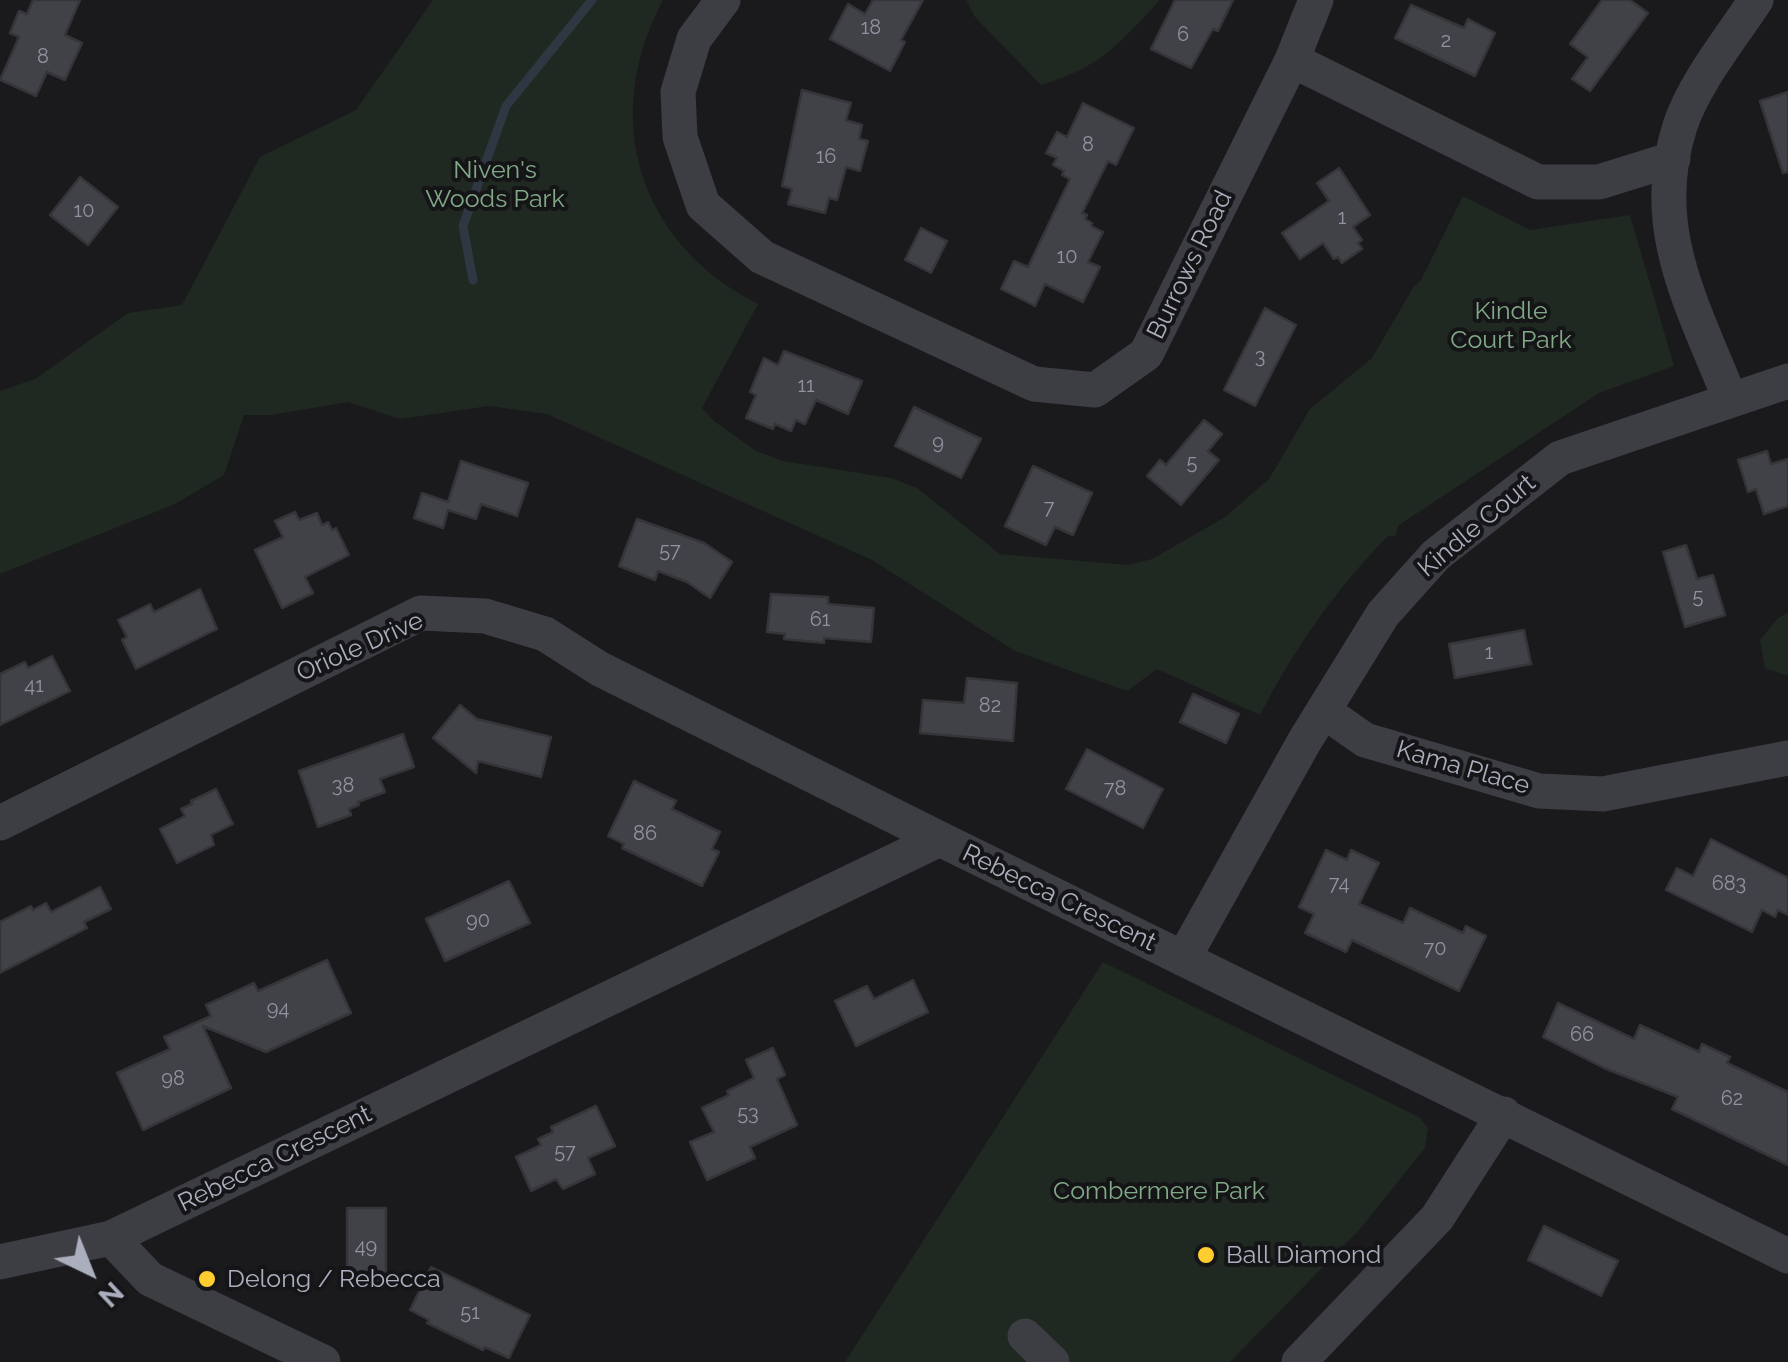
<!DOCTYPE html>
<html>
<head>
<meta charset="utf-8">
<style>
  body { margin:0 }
  #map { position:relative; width:1788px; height:1362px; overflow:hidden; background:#1a1a1d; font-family:Raleway,sans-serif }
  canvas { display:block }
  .north { position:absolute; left:40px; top:1222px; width:100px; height:100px; -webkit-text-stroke:8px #151518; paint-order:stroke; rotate:137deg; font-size:28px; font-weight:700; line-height:40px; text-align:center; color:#abafbd }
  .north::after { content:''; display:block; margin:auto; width:35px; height:45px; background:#abafbd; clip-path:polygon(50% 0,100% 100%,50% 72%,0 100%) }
</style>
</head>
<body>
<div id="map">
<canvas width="1788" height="1362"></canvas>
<div class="north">N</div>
</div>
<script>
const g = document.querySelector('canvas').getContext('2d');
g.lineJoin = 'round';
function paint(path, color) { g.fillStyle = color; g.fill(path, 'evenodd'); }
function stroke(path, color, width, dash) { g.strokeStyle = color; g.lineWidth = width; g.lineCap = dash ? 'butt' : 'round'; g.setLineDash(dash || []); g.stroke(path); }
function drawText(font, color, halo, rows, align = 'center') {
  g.font = font + ' Raleway,sans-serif'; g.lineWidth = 8; g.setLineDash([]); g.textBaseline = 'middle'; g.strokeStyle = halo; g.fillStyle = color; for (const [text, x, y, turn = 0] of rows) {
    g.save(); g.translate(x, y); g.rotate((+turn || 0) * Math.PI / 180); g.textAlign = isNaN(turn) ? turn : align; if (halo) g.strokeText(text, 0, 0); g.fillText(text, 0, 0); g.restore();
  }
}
paint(new Path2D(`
  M433,0H663C600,118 638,243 758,304L702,408L714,421L756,451L783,461L891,478L917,488L1000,554L1128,565L1152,559L1225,517L1269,479L1310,409L1372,358L1414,286L1421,280L1463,196L1530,230L1630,215L1674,366L1599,393L1399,525L1395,536H1388C1336,589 1294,649 1260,715L1157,669L1127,691L1015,651L872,560L547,414L489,406L400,419L348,402L272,415H244L224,475L175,504L0,574V391L35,379L128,313L182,305L260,157L356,110Z
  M966,0H1160C1119,44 1101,67 1041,85L975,17Z
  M1788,613V676L1765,668L1760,640L1778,618Z
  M1103,962L1419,1117L1428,1128L1425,1148L1360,1229L1230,1362H845Z`), '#1f2821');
stroke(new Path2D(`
  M473,280L463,226L506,106L592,0`), '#2e3742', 9);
const building = new Path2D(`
  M33,0H80L65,35L82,43L65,80L47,72L36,96L0,80L19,37L10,33L19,11L27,14Z
  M873,0H923L901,40L905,42L890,71L830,39L848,4L865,14Z
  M1175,0H1233L1218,31L1213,29L1191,68L1151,49Z
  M1602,0H1630L1648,13L1590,91L1572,79L1588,57L1570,44Z
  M1411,5L1464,28L1468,19L1495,33L1475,76L1395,38Z
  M802,90L851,103L846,120L862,125L859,139L868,141L860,171L846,167L837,200L829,198L825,213L788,204L792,189L782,186Z
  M1788,92V172L1783,173L1760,101Z
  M1083,103L1134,128L1116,165L1108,161L1082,213L1087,215L1085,219L1092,223L1091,226L1103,232L1088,262L1100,267L1083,302L1045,284L1035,306L1001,289L1014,261L1028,267L1070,179L1062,175L1064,171L1053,165L1057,158L1046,153L1057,132L1067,137Z
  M1339,168L1370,215L1353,227L1362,240L1358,243L1362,249L1342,263L1338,257L1334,259L1323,243L1300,259L1282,233L1329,201L1317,183Z
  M80,177L118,207L88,245L50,215Z
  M921,228L947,241L931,273L905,260Z
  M1265,308L1296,325L1255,406L1224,390Z
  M784,351L862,381L848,414L816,400L805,424L796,420L791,431L775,424L773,429L746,418L756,395L750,392L764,358L778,365Z
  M914,407L981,439L961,478L895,446Z
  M1204,420L1222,434L1208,451L1219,460L1181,505L1147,476L1160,460L1166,465Z
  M1767,451L1771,464L1788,459V506L1764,514L1756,489L1748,492L1738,460Z
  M461,461L528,483L517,516L481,504L476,519L448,510L443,528L414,518L422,493L448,502Z
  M1033,466L1092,493L1073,535L1055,527L1046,545L1005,526Z
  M295,512L299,520L317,513L322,525L328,522L332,530L336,528L349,555L305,577L313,593L282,608L255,550L283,537L275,521Z
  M637,519L704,543L732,562L710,598L687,582L658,571L655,580L619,566Z
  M1686,545L1697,579L1713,575L1725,615L1685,627L1663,552Z
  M200,589L217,629L136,669L122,640L127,637L118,620L150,604L154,612Z
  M771,594L828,597V604L874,608L871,642L824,638V643L784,639L785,634L767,632Z
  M1524,630L1531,664L1455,678L1449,644Z
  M52,656L70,691L0,725V674L25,662L28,668Z
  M967,678L1017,683L1013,741L920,733L923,700L964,703Z
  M1193,694L1239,714L1226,743L1180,722Z
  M460,705L477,719L551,737L541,777L478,761L476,773L433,738Z
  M403,734L414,767L380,779L385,792L358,802L359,805L349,809L351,815L318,827L299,771Z
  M1087,749L1163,789L1143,828L1066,789Z
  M634,781L676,801L672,809L720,832L712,849L719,852L702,886L622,848L624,844L608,836Z
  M216,789L233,824L211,835L214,845L177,863L160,829L185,816L181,809L192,804L191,801Z
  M1711,839L1788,878V915L1778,910L1775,917L1762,910L1752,932L1666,890L1677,868L1693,876Z
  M1326,850L1347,860L1351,850L1379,863L1359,904L1403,923L1410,908L1463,933L1466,926L1486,936L1459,991L1352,940L1346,952L1305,933L1314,914L1299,907Z
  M509,881L530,923L445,961L426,919Z
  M100,887L111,909L84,922L87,928L0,973V922L31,906L33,910L46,903L51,912Z
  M327,960L351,1013L266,1052L203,1026L231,1088L143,1130L117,1073L170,1049L164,1037L211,1016L206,1005L254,983L258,991Z
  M913,980L928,1012L856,1046L835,1001L867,986L874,999Z
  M1558,1003L1634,1039L1640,1025L1699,1052L1702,1044L1730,1057L1727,1063L1788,1092V1165L1672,1109L1678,1097L1604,1068L1543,1037Z
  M773,1048L785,1075L777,1079L797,1125L750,1147L755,1158L707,1180L690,1142L714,1132L702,1108L729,1095L727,1091L754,1078L746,1060Z
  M596,1106L615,1146L588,1158L595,1174L563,1189L556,1179L531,1191L516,1157L541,1145L538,1139L553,1132L551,1127Z
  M347,1208H386V1286L347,1285Z
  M1544,1226L1618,1261L1601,1296L1528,1260Z
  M431,1267L530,1315L509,1358L485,1347L483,1350L427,1323L429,1320L410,1310Z`);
paint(building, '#414247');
stroke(building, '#343439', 2.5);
stroke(new Path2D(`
  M723,0L694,39L678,92L680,137L703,205L762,257L1034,384L1095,390L1146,354L1292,60L1316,0
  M1292,60L1538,182H1599L1673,159
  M1730,399C1693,305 1647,228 1680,126C1694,83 1731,38 1756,0
  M1325,712L1365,740L1539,791L1603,794L1788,758
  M0,823L421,613L485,616L545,634L600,669L940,839L1788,1256
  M1183,959L1304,742L1383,614L1436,555L1560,458L1788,381
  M111,1238L150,1279L323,1362
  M0,1262L111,1238L940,839
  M1025,1336L1052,1362
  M1299,1362L1437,1218L1504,1114`), '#3d3d44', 35);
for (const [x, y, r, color] of [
  [1206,1255,10,"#ffcd30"],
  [207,1279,10,"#ffcd30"]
]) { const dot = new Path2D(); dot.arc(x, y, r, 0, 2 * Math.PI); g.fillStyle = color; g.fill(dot); stroke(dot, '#151518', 4); }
drawText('20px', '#9094a0', null, [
  ["18",871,28],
  ["6",1183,35],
  ["2",1446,41],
  ["8",43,57],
  ["8",1088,145],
  ["16",826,157],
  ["10",84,211],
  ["1",1342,218],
  ["10",1067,257],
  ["3",1260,357],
  ["11",806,386],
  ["9",938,443],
  ["5",1192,463],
  ["7",1049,508],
  ["57",670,551],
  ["5",1698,597],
  ["61",820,620],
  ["1",1489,653],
  ["41",34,686],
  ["82",990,706],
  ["38",343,786],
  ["78",1115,789],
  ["86",645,834],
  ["74",1339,884],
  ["683",1729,884],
  ["90",478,921],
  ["70",1435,949],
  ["94",278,1009],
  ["66",1582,1035],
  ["98",173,1079],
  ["62",1732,1099],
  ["53",748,1114],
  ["57",565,1152],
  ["49",366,1247],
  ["51",470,1313]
]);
drawText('25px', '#81a987', '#151518', [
  ["Niven's",495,170],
  ["Woods Park",495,199],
  ["Kindle",1511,311],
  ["Court Park",1511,340],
  ["Combermere Park",1159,1191]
]);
drawText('25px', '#abafbd', '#151518', [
  ["Burrows Road",1190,265,-64],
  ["Kindle Court",1477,526,-40],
  ["Oriole Drive",360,647,-24],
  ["Kama Place",1463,768,16],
  ["Rebecca Crescent",1059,898,26],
  ["Rebecca Crescent",275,1159,-26]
]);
drawText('25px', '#abafbd', '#151518', [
  ["Ball Diamond",1226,1255],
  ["Delong / Rebecca",227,1279]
], 'left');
</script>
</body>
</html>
